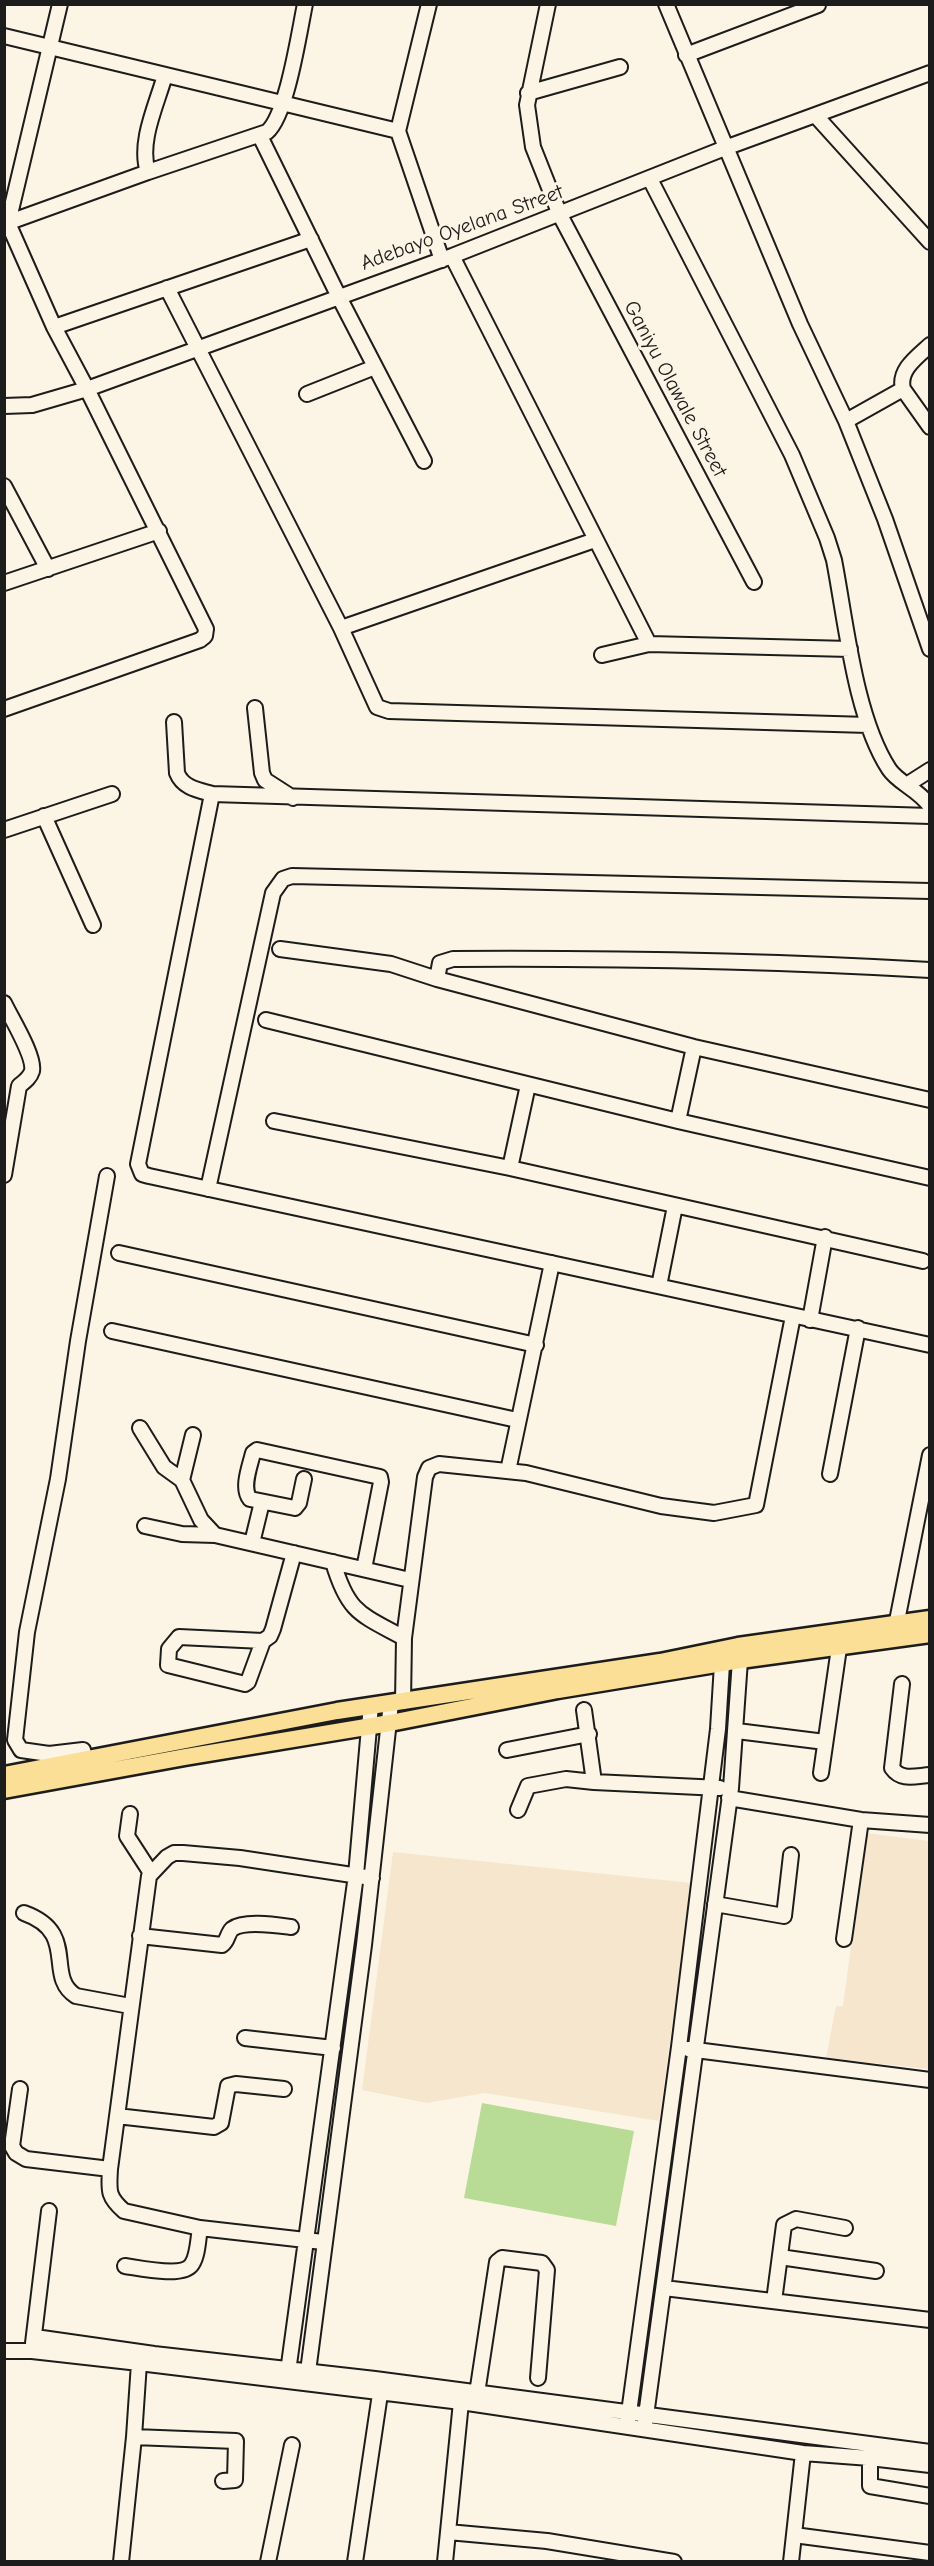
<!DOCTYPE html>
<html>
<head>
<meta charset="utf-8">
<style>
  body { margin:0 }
  #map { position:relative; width:934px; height:2566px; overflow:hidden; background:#fcf5e5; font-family:"Comic Neue",sans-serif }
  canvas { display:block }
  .frame { position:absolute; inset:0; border:6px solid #1c1c1c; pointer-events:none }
</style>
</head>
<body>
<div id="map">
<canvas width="934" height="2566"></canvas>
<div class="frame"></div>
</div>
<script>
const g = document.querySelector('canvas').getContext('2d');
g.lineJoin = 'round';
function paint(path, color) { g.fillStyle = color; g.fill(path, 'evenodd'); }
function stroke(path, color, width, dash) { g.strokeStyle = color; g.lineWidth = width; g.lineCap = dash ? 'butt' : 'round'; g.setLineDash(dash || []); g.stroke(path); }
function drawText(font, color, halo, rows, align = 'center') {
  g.font = font + ' "Comic Neue",sans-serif'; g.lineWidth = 6; g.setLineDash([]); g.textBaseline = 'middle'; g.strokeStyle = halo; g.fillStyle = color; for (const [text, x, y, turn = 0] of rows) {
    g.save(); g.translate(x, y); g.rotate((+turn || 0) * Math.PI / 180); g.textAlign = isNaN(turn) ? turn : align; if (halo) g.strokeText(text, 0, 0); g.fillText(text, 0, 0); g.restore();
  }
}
paint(new Path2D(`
  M866,1833L929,1841V2069L826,2058L836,2006H843Z
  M393,1852L692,1883L659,2121L485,2093L427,2103L362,2090Z`), '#f7e6ce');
paint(new Path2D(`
  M482,2103L634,2131L616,2226L464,2198Z`), '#b8dc96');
const minor = new Path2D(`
  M429,4L398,131L442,260
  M548,4L527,105L533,147L560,215L754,582
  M666,4L800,324L846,421L885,519L930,649
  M4,36L398,131
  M686,55L818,5
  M528,93L620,67
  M816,116L930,242
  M260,136L339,297L424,461
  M148,172C138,142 157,104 165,75
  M650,179L792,455L827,538L834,560C846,622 855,717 889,769C898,783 918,789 930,806
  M4,224L148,172L267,132C287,115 299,33 305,4
  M452,256L649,644
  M167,288L341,628L377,707L389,711L868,725
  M54,327L311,239
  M903,389L930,427
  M307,394L375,367
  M4,406L32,405L87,389L452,256L725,148L930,73
  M846,421L903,389C898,370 917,357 930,345
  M4,486L48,569
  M4,583L159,531
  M341,628L595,540
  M602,655L649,644L850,649
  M255,708L262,773L265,780L293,798
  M4,709L200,640L205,636L206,629L87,389L54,327L8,223L60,4
  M174,722L177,773C183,788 198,790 212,794
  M908,784L930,770
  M44,816L93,925
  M930,816L212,794L138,1164L142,1174L149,1176L930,1345
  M4,830L112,794
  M280,949L391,964L437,979L694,1047L930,1100
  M437,979L440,963L453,959C612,958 771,961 930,970
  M4,1003C11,1018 35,1056 32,1071C30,1078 24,1082 19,1086L4,1175
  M266,1020L678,1121L930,1178
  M274,1121L510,1168L923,1261
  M678,1121L694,1047
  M510,1168L528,1085
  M208,1189L273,893L283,879L292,876L930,891
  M119,1253L536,1345
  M659,1286L675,1206
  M810,1320L825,1237
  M112,1331L517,1420
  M140,1428L164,1467L182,1480
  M193,1435L182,1480L201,1520L215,1535
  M508,1471L552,1263
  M830,1474L858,1328
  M304,1479L299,1503L295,1508L250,1499C241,1488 250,1466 253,1453L257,1450L380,1477L381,1482L364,1569
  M145,1526L182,1534L215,1535L410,1580
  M252,1543L262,1502
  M333,1562C348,1613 360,1614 404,1638
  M895,1631L930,1455
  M263,1641L179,1637L169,1649L168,1665L245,1684L248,1682L263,1641L270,1636L273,1629L294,1553
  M902,1684L892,1768C901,1781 915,1776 930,1775
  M403,1702L404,1638L425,1477L429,1468L439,1464L526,1473L661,1506L714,1513L756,1505L793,1316
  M584,1710L594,1782
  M737,1731L825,1742
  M507,1750L589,1734
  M85,1758L83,1750L49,1754L21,1750L15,1740L27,1632L58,1479L78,1341L107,1176
  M821,1773L839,1648
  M729,1798L861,1820L930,1825
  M518,1810L528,1786L566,1779L594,1782L720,1788
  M130,1814L127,1836L151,1873
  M715,1904L784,1916L791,1855
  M24,1913C80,1933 44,1976 76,1996L130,2006
  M140,1936L222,1945C228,1941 227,1934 232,1929C244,1920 276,1925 291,1927
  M844,1939L861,1820
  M245,2038L333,2048
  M688,2049L930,2080
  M20,2089L12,2146L16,2153L26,2159L110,2169
  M117,2116L214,2127L221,2123L228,2086L236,2084L284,2089
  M323,2242L200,2228L124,2211C107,2196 109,2190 110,2169L149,1876L167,1857L174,1853H183L240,1858L372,1878
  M780,2257L876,2271
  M125,2266C139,2268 184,2278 192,2264C198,2255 198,2239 200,2228
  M664,2288L930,2320
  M774,2301L784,2225L796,2219L845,2228
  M35,2337L154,2354L375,2379L930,2452
  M33,2343L49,2211
  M4,2351H32L139,2363L461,2402L803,2453L870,2458L930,2465
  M287,2379L356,1875L371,1705
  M307,2379L364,1945L391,1703
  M476,2400L497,2262L502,2258L542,2263L547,2270L538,2378
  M628,2420L679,2047L718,1729L722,1664
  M645,2423L731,1788L740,1660
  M134,2437L236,2441L235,2480L223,2481
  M870,2458V2486L930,2496
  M448,2532L547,2541L674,2562
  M794,2535L930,2553
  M121,2562L134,2437L139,2363
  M268,2562L292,2445
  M355,2562L380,2394
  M445,2562L461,2402
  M791,2562L803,2453`);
const major = new Path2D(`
  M4,1775L337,1711L660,1662L738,1646L930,1619
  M4,1790L185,1757L390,1723L558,1690L740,1660L930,1634`);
stroke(minor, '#1c1c1c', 18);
stroke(major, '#1c1c1c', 21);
stroke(minor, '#fcf5e5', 14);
stroke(major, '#fbdf96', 16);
drawText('21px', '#1c1c1c', '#fcf5e5', [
  ["Adebayo Oyelana Street",462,228,-20],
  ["Ganiyu Olawale Street",675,389,62]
]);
</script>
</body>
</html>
